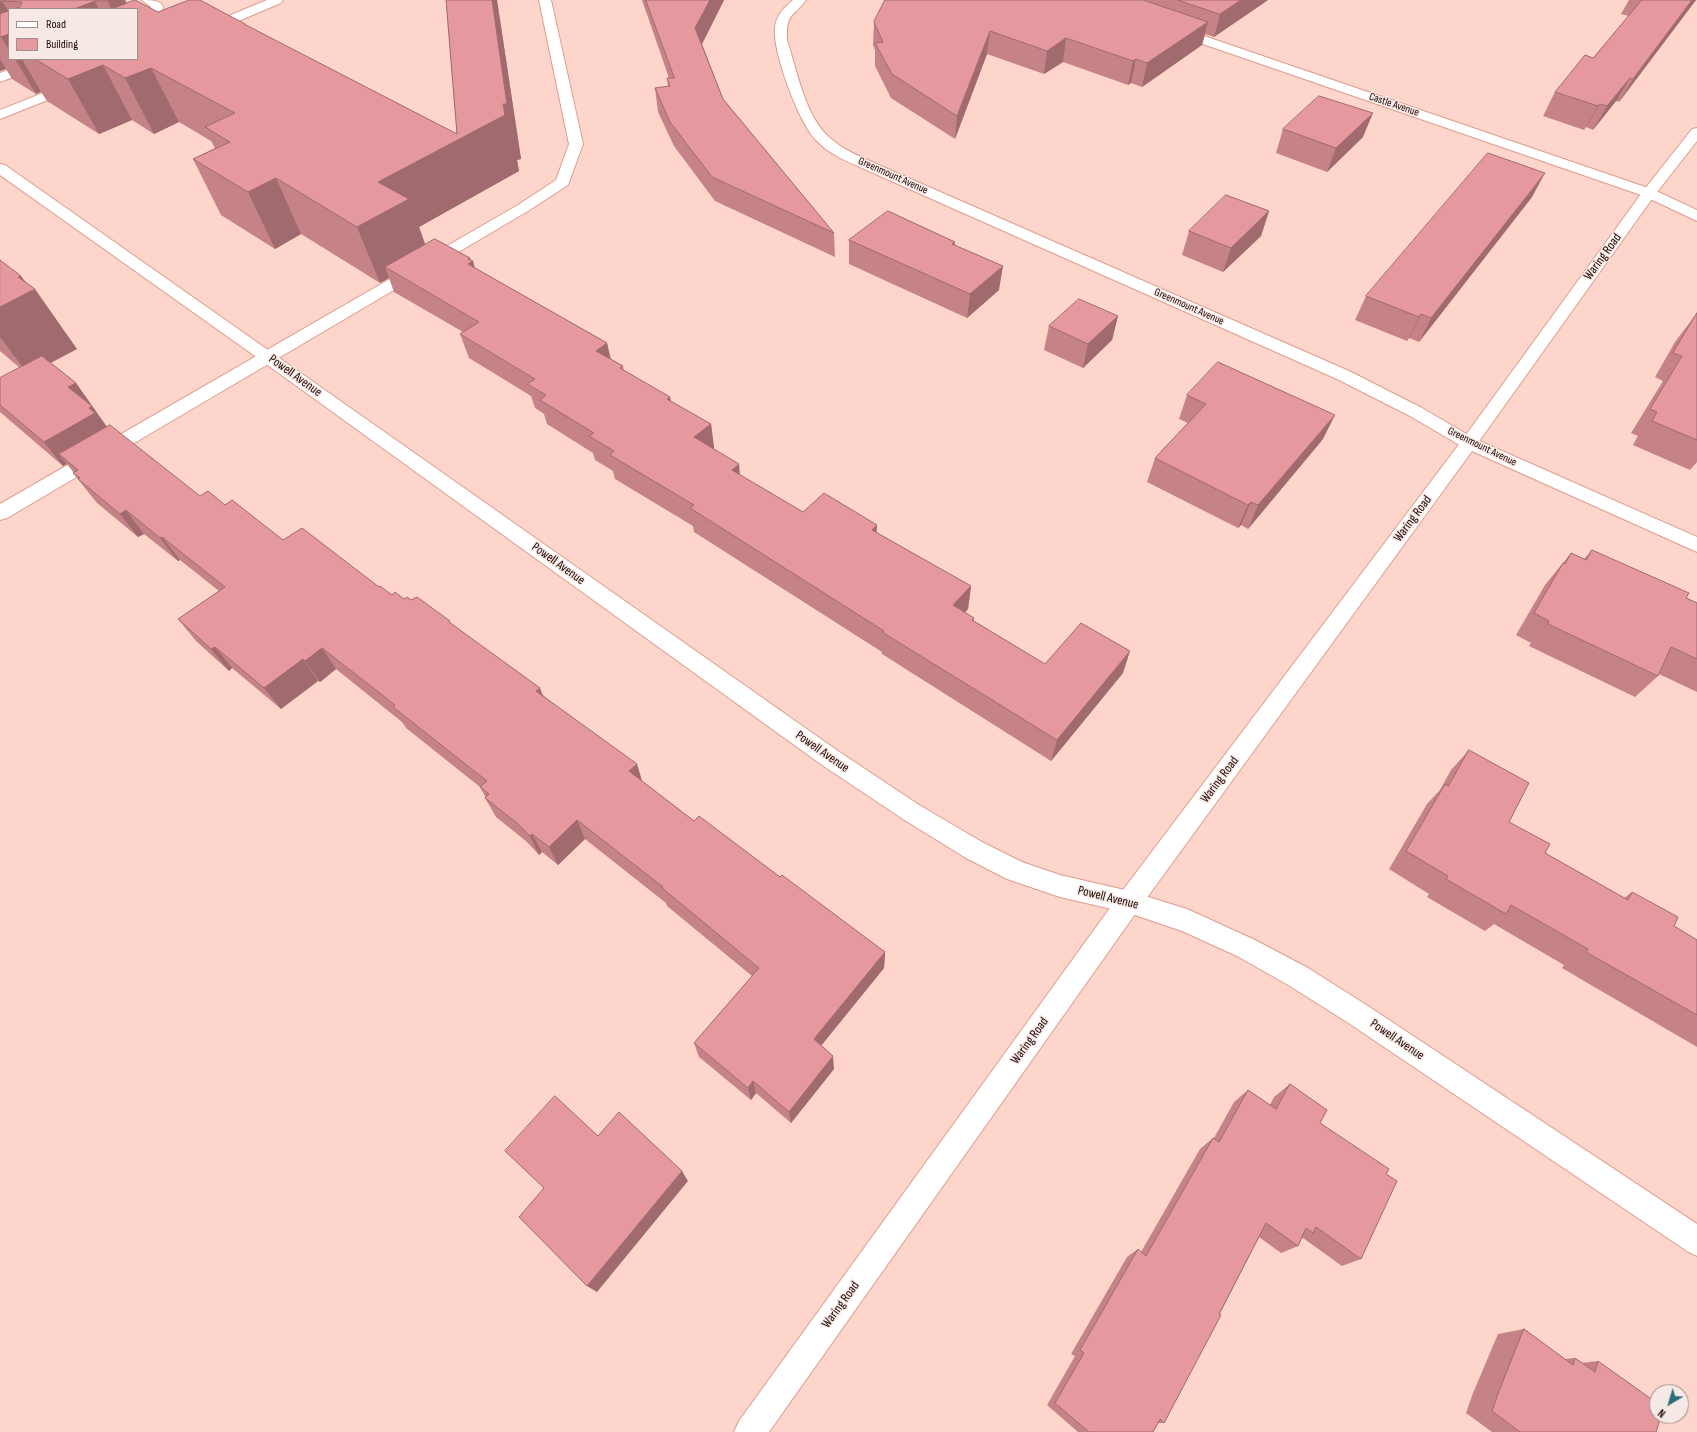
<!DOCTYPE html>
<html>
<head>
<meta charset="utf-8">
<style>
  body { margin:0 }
  #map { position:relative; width:1697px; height:1432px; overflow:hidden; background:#fed5ca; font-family:"Sofia Sans Condensed",sans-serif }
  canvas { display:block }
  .legend { position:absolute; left:8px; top:8px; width:130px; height:52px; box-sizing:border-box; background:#f7e9e5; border:1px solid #a08f8b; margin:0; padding:5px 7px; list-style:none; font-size:12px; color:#1e0804 }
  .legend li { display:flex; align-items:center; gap:8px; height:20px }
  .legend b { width:20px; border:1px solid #a08f8b }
  .north { position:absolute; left:1649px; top:1384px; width:40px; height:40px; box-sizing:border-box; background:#f7e9e5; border:1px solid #a08f8b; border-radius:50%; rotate:218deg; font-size:11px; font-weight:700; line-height:16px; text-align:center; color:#1e0804 }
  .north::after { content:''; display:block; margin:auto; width:14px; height:18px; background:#276d7c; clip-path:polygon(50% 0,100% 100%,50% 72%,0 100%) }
</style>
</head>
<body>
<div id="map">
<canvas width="1697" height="1432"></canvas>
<ul class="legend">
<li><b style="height:5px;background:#fff"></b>Road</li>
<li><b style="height:11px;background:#e5989e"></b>Building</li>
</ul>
<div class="north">N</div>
</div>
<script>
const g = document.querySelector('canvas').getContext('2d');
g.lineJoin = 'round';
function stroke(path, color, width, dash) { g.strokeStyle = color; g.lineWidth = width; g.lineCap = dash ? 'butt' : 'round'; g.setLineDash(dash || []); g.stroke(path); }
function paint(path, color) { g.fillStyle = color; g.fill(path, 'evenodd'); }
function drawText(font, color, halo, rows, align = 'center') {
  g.font = font + ' "Sofia Sans Condensed",sans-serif'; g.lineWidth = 3; g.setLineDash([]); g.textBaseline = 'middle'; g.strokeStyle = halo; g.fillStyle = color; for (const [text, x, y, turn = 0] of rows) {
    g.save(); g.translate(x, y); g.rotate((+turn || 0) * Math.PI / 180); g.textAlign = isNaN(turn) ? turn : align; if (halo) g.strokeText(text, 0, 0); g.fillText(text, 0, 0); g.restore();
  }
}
const service = new Path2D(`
  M142,0C150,0 164,0 163,9C162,13 163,15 160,19L137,28V19L150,14L151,7Z
  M267,0H283L281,3L210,33H202L200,30L202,27Z
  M539,0H551L583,144L568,185L528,211L7,518L0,520V504L518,205L556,180L569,144Z
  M36,59H53L52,62L0,82V73Z
  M73,81L78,82L80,85L78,88L0,119V110Z`);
const minor = new Path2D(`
  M793,0H806C793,18 786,12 787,40C797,70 805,117 830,138C844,151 864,158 881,166L1349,371L1422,408L1475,439L1697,537V552L1463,447L1410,416L1337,379L871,172C852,163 830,156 816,140C799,123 772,51 775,27C776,16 784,7 793,0Z
  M1175,26L1654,190L1697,210V221L1644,196L1171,33L1169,30L1171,27Z
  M0,164L5,165L838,751L919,805L982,842L1022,862L1060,875L1129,891L1187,909L1255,940L1308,968L1368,1006L1697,1224V1256L1687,1251L1350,1024L1290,986L1237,956L1182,931L1129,913L1060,897L1007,879L966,858L903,819L822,765L262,361L0,175Z`);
const tertiary = new Path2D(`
  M1697,128V141L1654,196L1475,447L1138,910L769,1432H734L739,1421L1120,894L1463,439L1644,190L1692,129Z`);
stroke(service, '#dd9c8c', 2);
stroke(minor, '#dd9c8c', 2);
stroke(tertiary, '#dd9c8c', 2);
paint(service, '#fff');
paint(minor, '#fff');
paint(tertiary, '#fff');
paint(new Path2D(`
  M0,0H125L127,4L158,12L246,26L457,134L446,0H497L521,159L517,160L519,171L419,227L425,244L471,261L475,268L607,343L611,359L623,366L624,371L670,397L671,402L711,424L714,448L713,449L740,475L803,512L877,533L971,586L968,609L965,612L974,618V621L1045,664L1123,673L1051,761L882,654V652L694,532L693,526L615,479L613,471L595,460L593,453L547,424L544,414L535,408L531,396L469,358L460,334L463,332L394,292L389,278L380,283L301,234L275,249L221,215L193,159L215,148L211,141L179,122L154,134L132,120L99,134L47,101L41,92L36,94L12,79L6,69L0,71ZM9,9H137V59H9Z
  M642,0H724L702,44L723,99L834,233L835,257L715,201L674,146L658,112L655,88L668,87L667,78H669Z
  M885,0H1268L1214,37L1205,34L1202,45L1142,87L1131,83L1128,85L1063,62L1044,74L987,54L955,139L891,98L875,66V50L873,45L874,22Z
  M1629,0H1696L1619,102L1616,101L1593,130L1586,127L1584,130L1543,116L1555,92L1593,58L1629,16L1621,14Z
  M1283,129L1363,137L1327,172L1276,153Z
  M1532,197L1419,342L1409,338L1407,341L1355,320L1366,296Z
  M1269,211L1261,236L1223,272L1182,255L1189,231Z
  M849,240L955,242V245L999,290L967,318L849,264Z
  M0,260L26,282L77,349L51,363L76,383L107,427L200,496L225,505L283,540L379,587L392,595L404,599L411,600L452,624L543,695L642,781L694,821L780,877L885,952L884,968L821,1046L834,1069L791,1123L756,1093L751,1100L699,1057L694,1043L752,976L667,906L666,903L585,839L558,865L542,852L539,855L527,842L496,817L485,798H486L480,787L406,728L402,722L336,669L320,682L318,681L281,709L232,668L229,671L196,641L178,619L219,591L180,560L178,561L144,534L138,537L97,503L73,473H74L67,464L63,466L0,412V378L20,368L0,351Z
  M1697,313V462L1690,470L1633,445L1638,436L1631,433L1663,381L1655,377L1675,342Z
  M1118,316L1112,340L1083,368L1044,350L1049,326Z
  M1187,395L1323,439L1248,529L1241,525L1238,528L1147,482L1155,458L1188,423L1179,419Z
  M1592,550L1697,603V692L1659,674L1658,676L1635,697L1529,646L1531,643L1516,635L1545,585L1571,553L1584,559Z
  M1469,750L1509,822L1545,853L1624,898L1632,892L1674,926L1697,940V1047L1562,968L1564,965L1494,924L1485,931L1427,897L1429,894L1389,869L1427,804L1440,790L1451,770Z
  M1290,1084L1320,1123L1386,1174L1361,1259L1342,1266L1303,1238L1301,1239L1298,1246L1281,1253L1259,1237L1164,1423H1158L1153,1432H1078L1047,1405L1075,1356L1071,1354L1127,1257L1138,1249L1141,1252L1200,1149L1213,1138H1214L1234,1102L1248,1090L1270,1105L1274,1097Z
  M1524,1329L1565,1359L1575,1358L1581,1363L1598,1361L1656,1432H1492L1466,1413L1473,1393L1498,1334Z`), '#c58388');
paint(new Path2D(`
  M107,0H125L129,9H111Z
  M492,0H497L521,159L517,160L519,171L419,227L429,255L385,267L389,278L380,283L357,227L378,182L505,115Z
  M710,0H724L698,52L695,28Z
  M1241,0H1268L1214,37L1220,14Z
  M1692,0H1696L1619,102L1633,79Z
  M2,1L9,12V50L1,37L0,36V2Z
  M95,1L99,9H74Z
  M1208,22L1202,45L1142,87L1147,63Z
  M990,31L987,54L955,139L957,116Z
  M1066,38L1063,62L1044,74L1047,51Z
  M0,59L6,69L0,71Z
  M15,59H22L41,92L36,94Z
  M1136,59L1131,83L1128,85L1133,61Z
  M103,65L132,120L99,134L68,79Z
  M151,68L179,122L154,134L125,78Z
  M1630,78L1616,101L1593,130L1607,106Z
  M1600,104L1586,127L1584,130L1598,106Z
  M1373,113L1363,137L1327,172L1336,148Z
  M1545,173L1532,197L1419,342L1431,318Z
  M276,178L301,234L275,249L248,192Z
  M1269,211L1261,236L1223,272L1231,248Z
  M470,258L472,262L473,261L480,286L468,264V259Z
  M1003,266L999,290L967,318L970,294Z
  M21,276L32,291L35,289L77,349L28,374L0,337V307L18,277Z
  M1421,314L1409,338L1407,341L1419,317Z
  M1118,316L1112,340L1083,368L1088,344Z
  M607,343L612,367L596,351Z
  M76,383L109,430L59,454L67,464L63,466L44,442L68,387Z
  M670,397L675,421L667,399Z
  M1335,415L1323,439L1248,529L1258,505Z
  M711,424L714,448L698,461L694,437Z
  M739,464L741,488L732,470Z
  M1251,502L1241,525L1238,528L1248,505Z
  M126,510L144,534L138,537L120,514Z
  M877,525L876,548L872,530Z
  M162,537L180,560L178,561L160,538Z
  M971,586L968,609L950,628L953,605Z
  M215,647L232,668L229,671L211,649Z
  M322,648L336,669L320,682L305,661Z
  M1130,651L1123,673L1051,761L1057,740Z
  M303,659L318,681L281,709L264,688Z
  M540,688L548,709L536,691Z
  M637,764L643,784L629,771Z
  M577,820L585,839L558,865L549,847Z
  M532,834L542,852L539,855L530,836Z
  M885,952L884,968L815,1053L814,1039Z
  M833,1056L834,1069L791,1123L789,1112Z
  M753,1081L756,1093L751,1100L748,1088Z
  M682,1171L688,1181L597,1292L587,1286Z`), '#a06a6f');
const building = new Path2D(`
  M0,0H107L106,1H95L74,9H14L20,7L22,2L2,1L0,2Z
  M135,0L158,12L189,0H200L245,24H244L457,134L446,0H492L507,104H503L505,115L378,182L409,199L357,227L276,178L248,192L193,159L230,142L205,127L235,113L151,68L125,78L103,65L68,79L35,59H137V9H112Z
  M646,0H710L695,28L723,99L834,233L712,177L670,122L655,88L670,86L667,78H674Z
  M885,0H1143L1208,22L1147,63L1136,59L1133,61L1066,38L1047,51L990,31L957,116L892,74L875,43L883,42L874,22Z
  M1178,0H1241L1220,14Z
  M1642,0H1692L1633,79L1630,78L1607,106L1600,104L1598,106L1555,92L1585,55L1593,58Z
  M9,11V34L1,37L0,36V14Z
  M1319,96L1373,113L1336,148L1283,129Z
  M1488,153L1545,173L1431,318L1421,314L1419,317L1366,296Z
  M1226,195L1269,211L1231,248L1189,231Z
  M888,211L955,242L952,244L1003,266L970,294L849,240Z
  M435,239L470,258L468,259L473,261L468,264L607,343L596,351L623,366L620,368L670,397L667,399L711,424L694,437L739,464L732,470L803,512L824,493L877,525L872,530L971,586L953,605L974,618L972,620L1045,664L1081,623L1130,651L1057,740L882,632L884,631L690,508L694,505L610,455L614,451L589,436L594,433L540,400L546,395L527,384L535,379L460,334L479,322L385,267Z
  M0,260L21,276L18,277L35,289L0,307Z
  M1079,299L1118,316L1088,344L1049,326Z
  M1697,313V440L1652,421L1657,412L1650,409L1682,356L1673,353Z
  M42,356L76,383L68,387L92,406L89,408L95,413L44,442L0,405V378Z
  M1218,362L1335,415L1258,505L1251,502L1248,505L1155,458L1206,404L1187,395Z
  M110,425L200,496L208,491L225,505L232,500L283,540L302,528L379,587L380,586L392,595L395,592L404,599L407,597L411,600L417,597L450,621L449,622L540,688L536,691L637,764L629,771L694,821L699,816L780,877L782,875L885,952L814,1039L833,1056L789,1112L753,1081L748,1088L694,1043L759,968L662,888L663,887L577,820L549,847L532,834L530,836L517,823L485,798L489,794L480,787L487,781L393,707L395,705L322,648L305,661L303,659L264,688L215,647L211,649L178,619L225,587L162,537L160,538L126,510L120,514L78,479L80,478L73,473L78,470L59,454Z
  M1592,550L1689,593L1686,598L1697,603V659L1671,647L1658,676L1548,624L1549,621L1534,613L1563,563L1565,564L1571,553L1586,560Z
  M1469,750L1529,783L1509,822L1550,844L1545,853L1628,900L1632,892L1678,917L1674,926L1697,940V1015L1586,952L1588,949L1511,905L1506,914L1446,879L1448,876L1406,851L1445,784L1448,786Z
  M1290,1084L1327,1110L1320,1123L1389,1169L1386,1174L1397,1181L1361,1259L1316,1227L1313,1233L1306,1228L1298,1246L1266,1223L1219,1314L1221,1315L1164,1423L1160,1419L1153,1432H1089L1055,1403L1084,1353L1080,1350L1138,1249L1146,1256L1213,1138L1219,1142L1248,1090L1276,1109Z
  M555,1096L598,1136L619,1112L682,1171L587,1286L519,1217L544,1188L505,1151Z
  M1524,1329L1573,1365L1575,1358L1595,1372L1598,1361L1657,1403V1416H1661L1656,1432H1520L1492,1411L1499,1391Z`);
paint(building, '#e5989e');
stroke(building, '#a06a6f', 1);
drawText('11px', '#1e0804', '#f7e9e5', [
  ["Castle Avenue",1394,105,19],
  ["Greenmount Avenue",893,176,24],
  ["Greenmount Avenue",1189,307,24],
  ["Greenmount Avenue",1482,447,26]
]);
drawText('13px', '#1e0804', '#f7e9e5', [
  ["Waring Road",1603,257,-54],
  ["Powell Avenue",295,376,36],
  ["Waring Road",1413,519,-53],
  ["Powell Avenue",558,564,36],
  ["Powell Avenue",822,752,35],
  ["Waring Road",1220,780,-53],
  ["Powell Avenue",1108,898,14],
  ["Powell Avenue",1397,1040,34],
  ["Waring Road",1030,1041,-54],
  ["Waring Road",841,1305,-54]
]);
</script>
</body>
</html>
